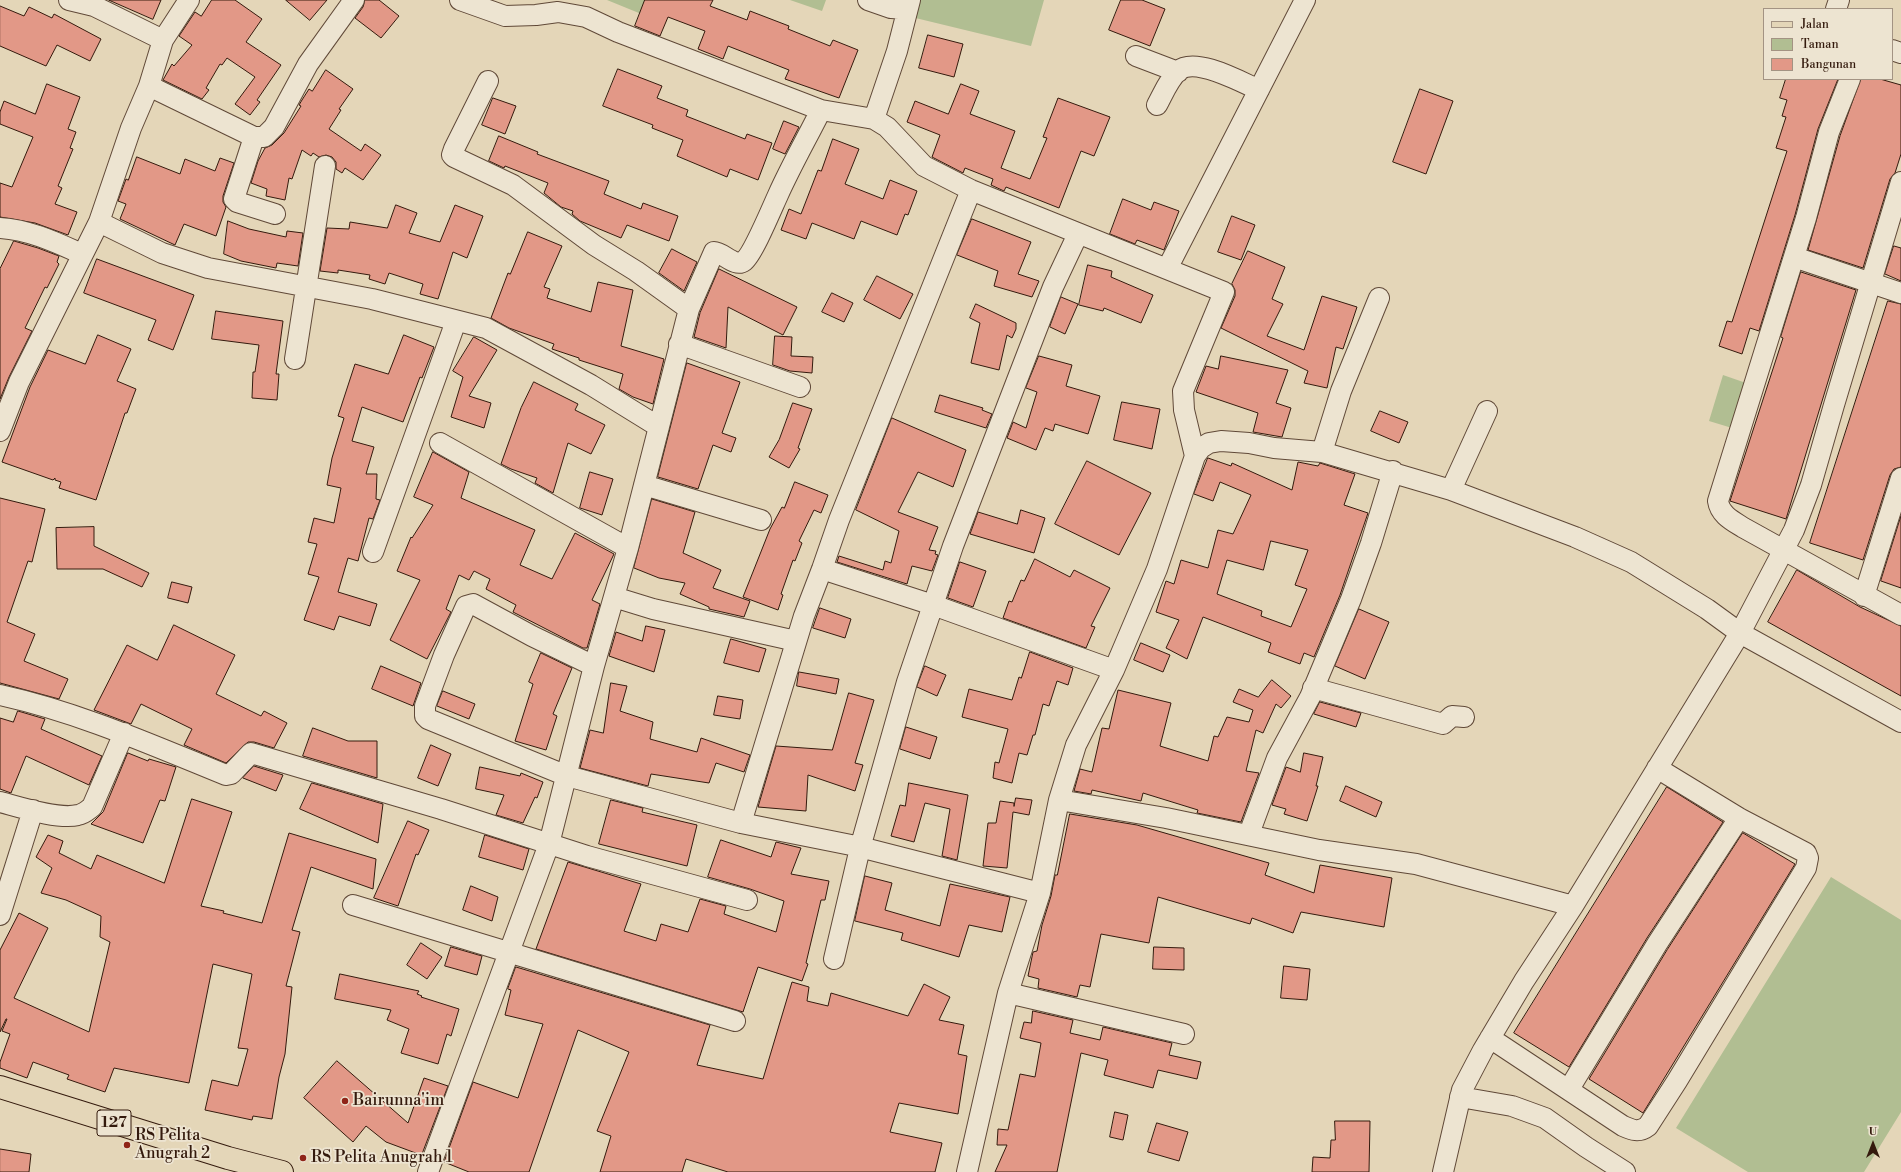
<!DOCTYPE html>
<html>
<head>
<meta charset="utf-8">
<style>
  body { margin:0 }
  #map { position:relative; width:1901px; height:1172px; overflow:hidden; background:#e4d6b8; font-family:"Libre Bodoni",serif }
  canvas { display:block }
  .legend { position:absolute; left:1763px; top:8px; width:130px; height:72px; box-sizing:border-box; background:#ede4d1; border:1px solid #a39383; margin:0; padding:5px 7px; list-style:none; font-size:12px; color:#341a0d }
  .legend li { display:flex; align-items:center; gap:8px; height:20px }
  .legend b { width:20px; border:1px solid #a39383 }
  .north { position:absolute; left:1853px; top:1124px; width:40px; height:40px; -webkit-text-stroke:3px #ede4d1; paint-order:stroke; rotate:0deg; font-size:11px; font-weight:700; line-height:16px; text-align:center; color:#341a0d }
  .north::after { content:''; display:block; margin:auto; width:14px; height:18px; background:#341a0d; clip-path:polygon(50% 0,100% 100%,50% 72%,0 100%) }
</style>
</head>
<body>
<div id="map">
<canvas width="1901" height="1172"></canvas>
<ul class="legend">
<li><b style="height:5px;background:#e4d6b8"></b>Jalan</li>
<li><b style="height:11px;background:#b1be92"></b>Taman</li>
<li><b style="height:11px;background:#e29887"></b>Bangunan</li>
</ul>
<div class="north">U</div>
</div>
<script>
const g = document.querySelector('canvas').getContext('2d');
g.lineJoin = 'round';
function paint(path, color) { g.fillStyle = color; g.fill(path, 'evenodd'); }
function stroke(path, color, width, dash) { g.strokeStyle = color; g.lineWidth = width; g.lineCap = dash ? 'butt' : 'round'; g.setLineDash(dash || []); g.stroke(path); }
function drawText(font, color, halo, rows, align = 'center') {
  g.font = font + ' "Libre Bodoni",serif'; g.lineWidth = 3.5; g.setLineDash([]); g.textBaseline = 'middle'; g.strokeStyle = halo; g.fillStyle = color; for (const [text, x, y, turn = 0] of rows) {
    g.save(); g.translate(x, y); g.rotate((+turn || 0) * Math.PI / 180); g.textAlign = isNaN(turn) ? turn : align; if (halo) g.strokeText(text, 0, 0); g.fillText(text, 0, 0); g.restore();
  }
}
paint(new Path2D(`
  M607,0H666L656,20Z
  M790,0H826L822,11Z
  M904,0H1044L1031,46L899,14Z
  M1723,375L1746,383L1732,428L1709,421Z
  M1831,877L1901,920V1112L1864,1172H1748L1676,1128Z`), '#b1be92');
const building = new Path2D(`
  M109,0H161L153,19Z
  M212,0H235L262,19L246,42L281,65L257,100L260,102L250,115L235,104L255,77L227,58L222,65L220,64L206,88L209,90L202,99L163,80L172,64L174,66L192,45L179,36L195,12L201,16Z
  M286,0H327L310,20Z
  M365,0H379L399,16L381,38L355,18L363,7Z
  M645,0H713L710,6L747,20L750,11L789,26L788,29L830,46L833,40L858,50L839,98L785,79L789,70L728,46L723,59L698,49L705,31L668,17L660,36L635,26Z
  M1121,0H1142L1165,9L1150,46L1109,30Z
  M0,6L24,16L29,7L52,18L54,14L101,39L90,61L57,45L46,66L0,46Z
  M928,35L963,44L954,77L919,68Z
  M618,69L662,86L657,98L688,110L686,116L745,139L747,134L772,143L758,180L730,169L727,177L677,156L683,140L652,128L653,125L603,106Z
  M326,70L353,89L339,109L341,110L329,129L361,151L365,144L381,155L363,180L345,168L342,173L336,169V162L332,157L326,155L319,157L313,153L311,156L302,150L292,179L289,178L285,200L266,196L267,189L251,183L258,161L265,148L272,145L284,133L301,106L299,105L302,100L309,89L312,91Z
  M1786,79H1838L1818,129L1795,215L1759,331L1750,328L1742,354L1719,346L1727,321L1732,322L1787,151L1776,148L1786,117L1782,116L1787,100L1780,98Z
  M1861,79H1880L1901,85V154L1895,173L1890,179L1863,268L1808,250L1840,136Z
  M47,84L80,97L68,129L76,132L70,148L73,149L58,186L62,188L55,204L77,212L68,235L35,223L0,217V183L12,187L33,137L0,124V112L4,101L35,114Z
  M961,84L979,91L970,114L1015,131L1001,168L1030,179L1047,138L1043,137L1058,98L1110,117L1094,156L1081,151L1059,208L1006,187L1004,191L991,185L993,179L965,168L963,173L932,157L940,135L907,122L915,101L948,114Z
  M1420,89L1453,101L1426,174L1393,162Z
  M493,98L516,106L505,134L482,125Z
  M784,121L799,127L785,154L773,149Z
  M499,136L538,152L537,154L609,181L604,194L641,209L643,203L678,216L669,241L627,225L621,238L580,221L572,214L573,211L561,207L544,193L548,183L505,166L504,168L489,161Z
  M833,139L859,149L845,184L883,199L890,180L917,191L908,215L905,214L897,235L861,221L854,239L812,223L806,239L781,230L789,209L801,214L818,170L821,171Z
  M137,157L180,174L185,159L215,171L220,158L234,163L223,196V202L226,207L216,236L184,224L175,245L120,219L126,204L118,201L126,179L128,180Z
  M1123,199L1151,210L1154,202L1179,211L1164,250L1137,240L1135,244L1110,234Z
  M396,205L417,213L409,233L440,242L455,205L483,216L467,258L453,252L438,299L420,294L423,284L389,273L385,284L369,279L370,275L338,270V273L320,271L327,228L349,229L350,222L387,228Z
  M1232,216L1255,225L1241,260L1218,252Z
  M972,219L1031,242L1018,274L1039,281L1032,297L994,286L998,271L957,255Z
  M228,221L249,229L286,237L287,231L303,233L298,266L277,263L276,268L241,261L224,254Z
  M528,232L562,246L544,287L550,289L547,298L591,312L598,282L633,290L621,346L664,359L653,404L633,397L619,389L623,374L579,360V358L552,349L554,344L509,328L491,318L508,273L510,274Z
  M14,241L38,248L59,256L57,262L59,264L47,288L45,287L25,328L32,331L9,377L0,399V269Z
  M1894,246L1901,248V281L1885,274Z
  M672,249L697,262L684,291L659,273Z
  M1248,251L1285,267L1272,299L1283,304L1267,336L1304,350L1322,296L1357,307L1343,349L1336,347L1327,388L1304,383L1308,371L1221,328L1235,296V290L1232,284Z
  M97,259L194,295L173,350L148,340L156,320L84,293Z
  M1088,265L1112,271L1111,277L1153,295L1141,323L1104,308L1103,311L1079,305Z
  M719,269L797,307L783,335L728,307L726,348L694,337L700,313Z
  M1801,272L1856,290L1786,519L1730,501L1783,338L1781,337Z
  M877,276L913,294L900,319L864,300Z
  M832,293L853,303L844,322L822,312Z
  M1061,297L1078,304L1065,334L1050,327Z
  M1888,301L1901,304V467L1894,469L1890,475L1863,560L1810,543Z
  M976,304L1016,323V329L1012,338L1007,335L999,370L971,363L980,323L970,318Z
  M216,311L283,321L276,374H279L277,400L252,398L253,372H255L259,345L212,339Z
  M98,335L131,349L117,381L136,389L127,413H125L96,500L59,488L61,482L55,480V478L53,480L2,462L30,387L48,350L85,364Z
  M404,335L434,347L422,378L420,377L403,422L362,407L352,441L374,447L366,474H377L376,499L380,500L373,519L369,518L358,561L348,558L338,592L377,604L370,626L339,616L334,630L304,620L319,577L308,574L317,544L308,542L314,518L334,523L341,488L327,485L332,458L344,418L338,416L355,364L388,374Z
  M775,336L792,337L791,356L813,357L812,373L790,371L773,365Z
  M474,337L497,350L469,396L491,403L484,428L451,417L463,377L453,371Z
  M1039,356L1072,365L1066,386L1100,396L1088,434L1055,424L1053,431L1045,428L1036,450L1007,438L1013,422L1026,428L1037,392L1026,388Z
  M1221,356L1288,370L1276,403L1291,408L1282,437L1253,432L1258,413L1196,392L1206,366L1218,369Z
  M687,363L740,382L722,433L736,438L731,452L713,445L698,489L658,477Z
  M534,382L578,404L575,410L605,425L591,454L568,443L553,493L535,483L537,478L511,469L501,464L521,408Z
  M940,395L983,408L982,410L992,414L986,428L935,412Z
  M1122,402L1160,409L1152,449L1114,440Z
  M793,403L812,409L798,448L800,449L789,468L769,457L779,440Z
  M1380,411L1408,422L1399,443L1371,431Z
  M892,418L966,450L953,487L918,472L898,512L938,527L929,550L936,551L935,554L938,555L932,571L912,566L907,584L837,562L839,556L883,570L885,561L891,563L899,531L856,510Z
  M433,452L469,472L461,498L535,530L520,565L552,579L575,533L614,554L592,600L600,604L587,648H583L513,612L516,605L486,589L490,579L474,571L469,580L459,575L446,609L451,612L427,659L390,640L420,580L397,571L411,537L412,538L433,505L414,497Z
  M1208,458L1231,466L1232,463L1292,490L1298,462L1318,466L1320,463L1355,474L1344,505L1368,513L1340,595L1314,657L1304,653L1300,664L1268,652L1271,643L1203,617L1187,659L1166,648L1179,620L1156,612L1166,581L1174,584L1181,560L1208,568L1218,530L1233,534L1251,495L1220,482L1213,501L1194,494ZM1271,541L1308,550L1295,585L1307,589L1291,627L1261,616L1262,611L1217,594L1227,560L1263,570Z
  M1087,461L1151,493L1119,555L1055,524Z
  M590,472L613,479L602,515L580,508Z
  M795,482L828,495L821,513L814,510L799,541L802,543L795,561L793,560L781,594L783,595L778,610L743,597L770,529L782,507L784,508Z
  M0,498L45,509L32,562L28,561L7,622L35,634L24,661L68,679L59,699L0,683Z
  M652,499L695,512L683,553L721,570L713,588L750,601L744,617L709,609V607L680,594L685,583L659,578L634,568Z
  M1021,510L1045,518L1034,553L970,534L978,512L1017,524Z
  M1901,516V588L1881,581Z
  M94,527V546L149,573L142,587L103,569H57L56,528Z
  M1035,559L1070,577L1074,570L1110,588L1091,626L1095,627L1086,648L1003,618L1009,601L1012,602L1021,580L1024,581Z
  M960,562L986,571L973,607L948,598Z
  M1797,570L1860,607L1901,626V696L1768,622Z
  M172,582L192,587L188,603L168,598Z
  M820,608L851,619L845,638L813,628Z
  M1359,609L1389,622L1365,679L1335,666Z
  M174,625L235,655L216,694L261,716L264,711L287,723L274,748L254,742H248L226,763L184,745L192,729L141,704L131,724L94,710L127,645L157,660Z
  M646,626L665,630L654,672L609,656L616,632L642,641Z
  M731,639L766,649L759,672L724,663Z
  M1141,643L1170,655L1163,672L1134,660Z
  M1030,652L1073,668L1068,685L1057,681L1049,706L1043,704L1035,735H1033L1027,755L1019,753L1012,783L993,778L995,762L999,763L1008,729L962,717L969,689L1012,700L1019,677L1021,678Z
  M541,653L572,668L553,714L557,716L546,750L515,741L533,684L529,682Z
  M381,666L421,683L413,706L372,689Z
  M925,666L946,675L937,696L917,687Z
  M799,672L839,679L836,694L797,686Z
  M1272,680L1291,696L1281,708L1276,704L1263,733L1256,730L1246,771L1259,773L1241,822L1197,813L1198,810L1143,793L1141,801L1092,790L1091,794L1074,791L1080,769L1092,772L1102,728L1109,729L1118,690L1171,703L1160,746L1208,761L1214,736L1218,737L1227,717L1249,722L1253,710L1233,702L1239,689L1258,697Z
  M611,683L627,686L620,711L653,722L650,739L697,752L701,738L750,755L744,772L716,763L709,783L651,774L648,786L580,768L590,730L603,733Z
  M443,691L475,704L469,719L437,706Z
  M849,693L874,700L855,763L863,765L855,791L808,775L806,811L758,807L776,746L832,750Z
  M718,696L743,700L740,719L714,715Z
  M1320,702L1361,713L1356,727L1314,714Z
  M18,711L45,719L41,729L102,756L89,785L26,756L11,793L0,789V718L13,722Z
  M906,727L937,737L930,759L900,749Z
  M313,728L348,741H377V778L303,756Z
  M431,745L451,754L438,786L418,778Z
  M128,753L148,761L149,759L176,767L165,801L160,800L143,843L91,824L103,812Z
  M1304,753L1323,757L1316,786H1318L1307,821L1284,814L1286,809L1272,805L1286,767L1300,772Z
  M254,766L283,775L276,791L243,778Z
  M480,767L520,776L521,773L543,782L537,798L535,797L523,823L496,815L504,795L476,789Z
  M312,783L383,804L378,843L300,809Z
  M909,783L968,795L957,860L942,856L950,809L925,803L914,842L891,836L900,805L905,806Z
  M1346,786L1382,802L1376,817L1340,801Z
  M1667,787L1723,822L1647,938L1569,1067L1514,1033Z
  M1016,798L1032,800L1029,815L1013,812L1007,868L983,866L988,823H996L1000,801L1014,803V806Z
  M192,799L232,812L201,906L224,911L223,913L262,923L289,833L376,859L373,889L311,867L292,930L300,932L286,986L292,987L285,1054L279,1077L272,1119L253,1116L252,1120L205,1110L212,1080L238,1086L248,1049L238,1048L252,974L213,964L189,1083L114,1068L105,1092L67,1079L69,1075L33,1062L27,1078L0,1068V1062L10,1034L2,1031L7,1019H6L0,1032V950L19,913L48,928L14,998L89,1032L110,942L100,937L101,916L66,900L41,893L52,868L36,857L48,835L63,841L59,853L91,869L97,855L164,883Z
  M611,800L643,808L642,812L697,825L687,866L599,844Z
  M1070,814L1137,825L1269,863L1265,875L1314,893L1320,865L1392,878L1384,927L1301,912L1293,933L1252,918L1250,924L1158,897L1149,943L1101,934L1090,987L1080,985L1077,997L1038,988L1039,979L1028,976L1033,952L1037,951L1042,925L1051,896L1055,875H1057Z
  M408,821L429,830L418,855L416,854L398,906L374,898Z
  M1743,833L1795,864L1643,1113L1589,1079L1667,950Z
  M485,835L529,849L523,870L479,857Z
  M721,840L771,857L776,842L801,848L791,874L829,881L825,900H821L806,963L808,964L802,981L758,967L743,1012L536,949L568,862L641,884L624,931L656,941L661,924L688,932L700,899L726,906L724,914L776,932L784,901L750,889L708,877Z
  M865,876L892,883L885,910L940,926L950,884L1010,897L1002,932L969,925L959,957L901,940L903,933L855,921Z
  M471,886L498,897L492,921L463,910Z
  M421,943L442,957L427,979L407,965Z
  M451,947L482,956L477,975L445,966Z
  M1154,947L1184,948V970L1153,969Z
  M1284,966L1310,969L1307,1000L1281,998Z
  M516,967L710,1025L697,1065L763,1079L792,982L809,987L807,1001L828,1006L831,993L908,1016L924,984L950,997L939,1020L964,1025L958,1054L967,1056L958,1114L899,1103L890,1132L942,1143L935,1172H728L686,1159L682,1172H600L611,1136L597,1131L629,1052L578,1030L529,1172H469L444,1162L473,1082L518,1098L543,1024L505,1015L511,990L508,989Z
  M340,974L419,991L417,994L422,996L421,997L459,1009L451,1036L447,1034L438,1064L401,1053L409,1029L387,1020L391,1010L335,999Z
  M1033,1011L1073,1020L1070,1033L1100,1040L1103,1027L1172,1043L1169,1055L1201,1062L1197,1079L1158,1070L1153,1088L1104,1075L1108,1060L1081,1053L1057,1172H995L1007,1145H997L998,1129L1008,1130L1020,1074L1035,1077L1041,1043L1020,1038L1024,1022L1031,1023Z
  M337,1061L408,1123L424,1078L448,1086L422,1154L421,1155L386,1142L366,1126L353,1142L304,1098Z
  M1115,1112L1128,1115L1123,1140L1110,1137Z
  M1335,1121H1370L1369,1172H1312L1313,1157L1330,1158L1331,1140H1335Z
  M1157,1123L1188,1132L1179,1161L1148,1152Z
  M0,1149L31,1154L29,1172H0Z`);
paint(building, '#e29887');
stroke(building, '#341a0d', 1);
const minor = new Path2D(`
  M69,0L94,6L163,40
  M460,0L505,16L536,15L558,12L586,17L618,32L821,110L874,119L887,127L924,166L971,190L1224,292L1183,391L1184,410L1195,456L1157,569L1114,670L1076,745L1059,800L1040,893L1008,993L967,1172
  M868,0L891,8L907,9
  M1836,9L1839,0
  M1892,50L1901,53
  M1136,56L1178,72
  M1850,79L1829,132L1806,218L1718,501C1720,515 1733,521 1744,528L1901,615
  M488,81L454,149L452,155L454,157L513,185L594,245L636,271L689,309
  M149,86L254,137H264L274,127L308,64L354,0
  M1157,105C1163,94 1169,79 1178,71C1195,56 1241,82 1259,90
  M874,119L897,51L910,0
  M254,137L234,199L237,202L275,214
  M99,222L162,253L208,268L372,299L486,328L591,385L659,427
  M0,228C30,230 55,242 82,254
  M1794,257L1901,293
  M1167,269L1305,0
  M679,344L800,387
  M295,359L325,166
  M0,431L19,382L99,222L131,128L149,86L163,40L189,0
  M440,443L628,548
  M1322,452L1341,391L1379,298
  M1195,456L1201,448L1209,443L1221,441L1249,443L1274,448L1322,452L1451,490L1575,537L1631,562L1707,609L1740,633L1901,722
  M644,485L761,520
  M1451,490L1487,411
  M373,552L456,321
  M822,569L933,605L1114,670
  M1864,596L1901,478
  M614,597L653,609L796,641
  M594,666L532,636L473,604L466,606L444,655L425,706V716L428,719L567,776L741,823L856,846L1040,893
  M1313,688L1443,724L1452,716L1464,717
  M0,695C78,712 152,745 226,775L231,774L251,753L441,809L587,856L747,900
  M1059,800L1166,818L1319,850L1416,864L1573,906
  M0,802C19,807 59,820 78,815C84,814 88,810 92,807L124,733
  M741,823L804,616L822,569L839,520L971,190
  M1249,834L1277,758L1310,697L1351,599L1371,543L1393,471
  M353,905L735,1021
  M0,915L33,810
  M834,959L860,848L907,682L953,546L1053,287L1078,234
  M1008,993L1184,1034
  M1490,1038L1623,1126C1632,1130 1639,1133 1648,1126L1677,1081L1806,868L1808,858L1806,853L1739,818L1657,768
  M1569,1089L1657,944L1739,818
  M1460,1097L1512,1106L1545,1118L1586,1147L1625,1172
  M428,1172L549,844L594,666L628,548L689,309L714,252C723,252 735,268 744,261C753,254 772,208 778,195C791,166 807,138 821,110
  M1443,1172L1462,1090L1483,1050L1524,981L1573,906L1740,633L1794,530L1811,485L1834,405L1901,182`);
const major = new Path2D(`
  M0,1087L228,1158L282,1172`);
stroke(minor, '#604938', 22);
stroke(major, '#341a0d', 24);
stroke(minor, '#ede4d1', 20);
stroke(major, '#e4d6b8', 22);
for (const [x, y, r, color] of [
  [345,1101,4,"#8f2418"],
  [127,1145,4,"#8f2418"],
  [303,1158,4,"#8f2418"]
]) { const dot = new Path2D(); dot.arc(x, y, r, 0, 2 * Math.PI); g.fillStyle = color; g.fill(dot); stroke(dot, '#ede4d1', 1.5); }
for (const [x, y, w] of [
  [114,1123,34]
]) { const box = new Path2D(); box.roundRect(x - w / 2, y - 13, w, 26, 3); g.fillStyle = '#ede4d1'; g.fill(box); stroke(box, '#341a0d', 1); }
drawText('bold 15px', '#341a0d', null, [
  ["127",114,1123]
]);
drawText('16px', '#341a0d', '#ede4d1', [
  ["Bairunna'im",353,1101],
  ["RS Pelita",135,1136],
  ["Anugrah 2",135,1154],
  ["RS Pelita Anugrah 1",311,1158]
], 'left');
</script>
</body>
</html>
